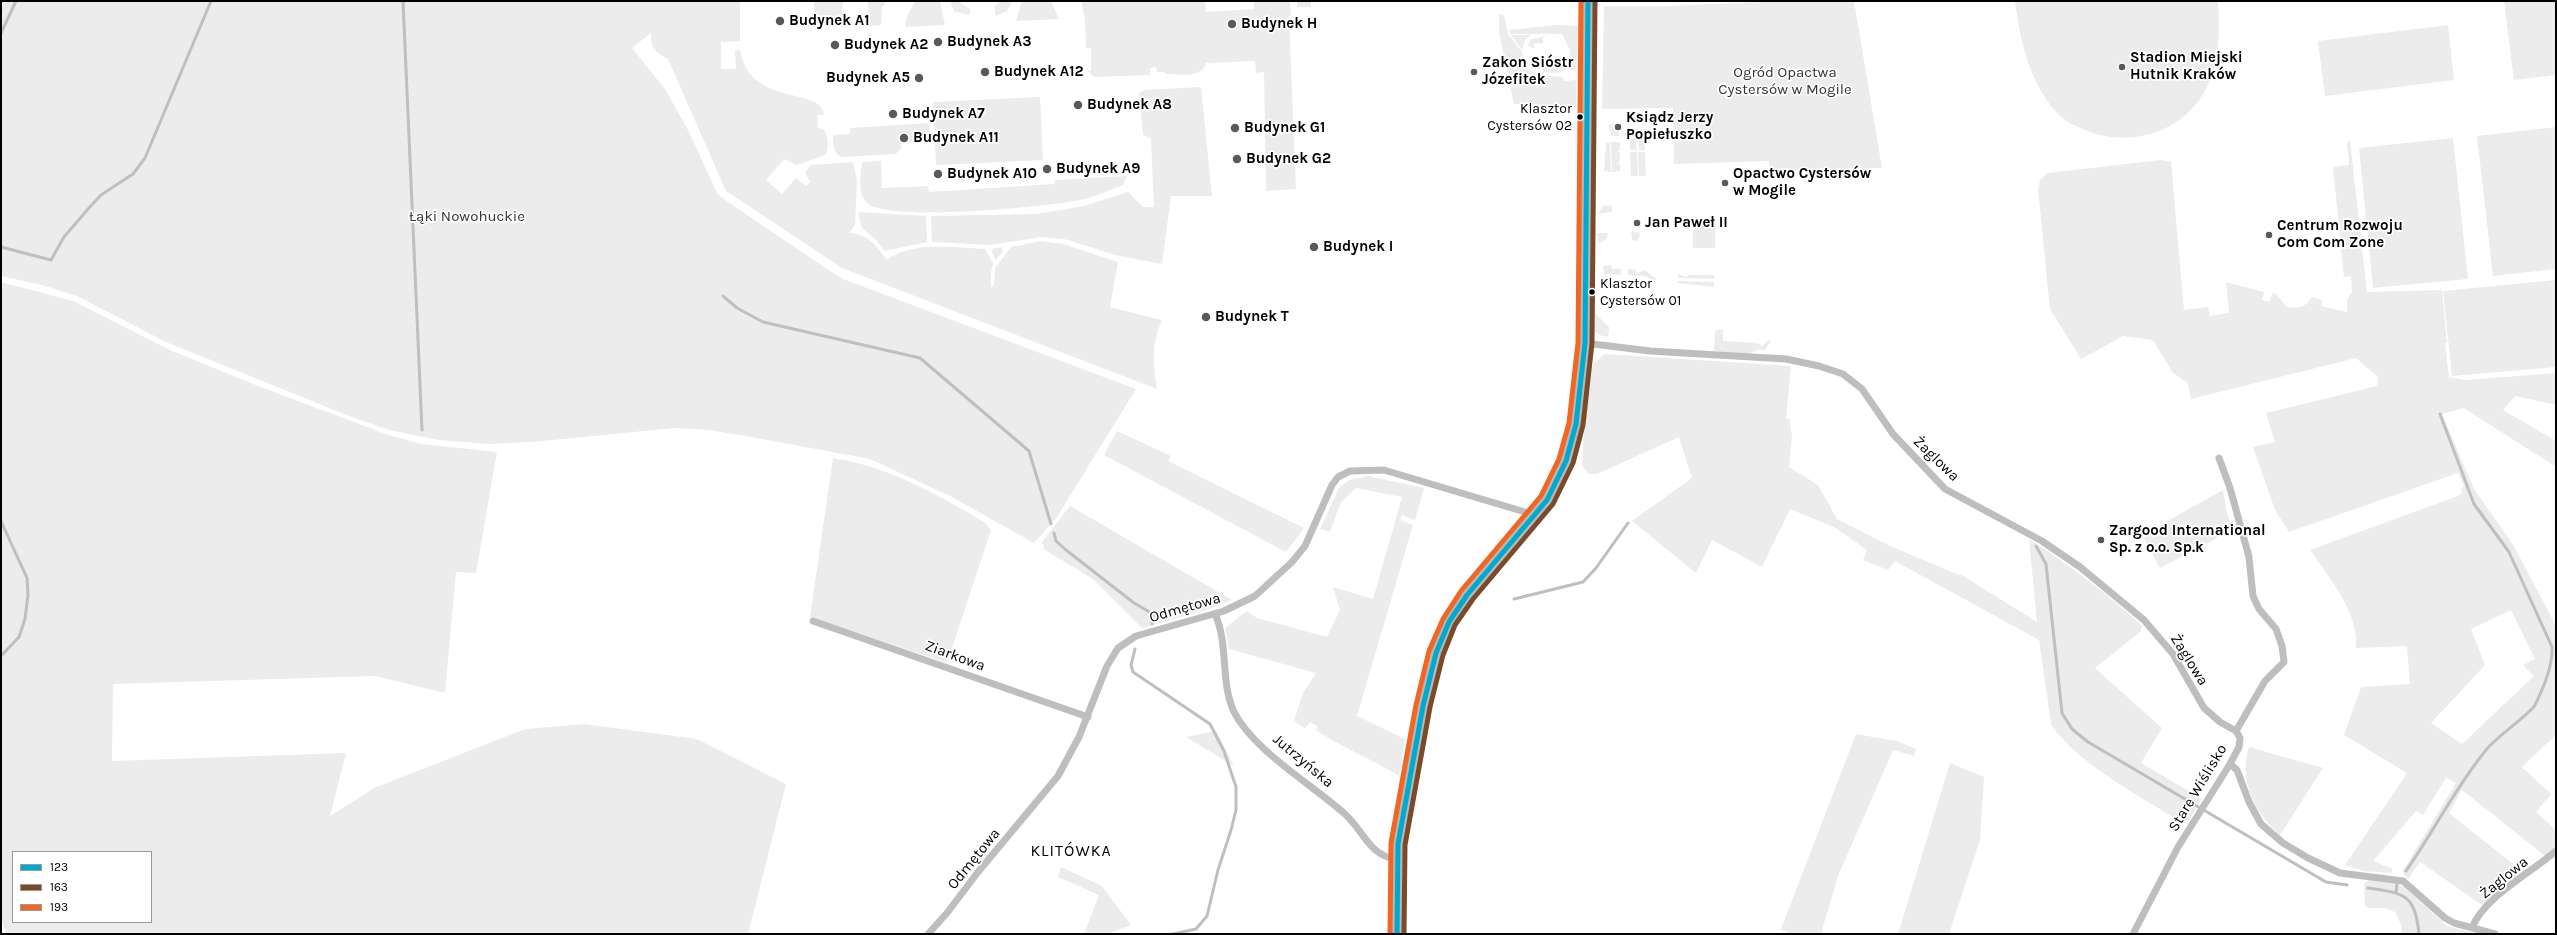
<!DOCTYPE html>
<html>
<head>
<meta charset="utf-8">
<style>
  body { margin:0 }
  #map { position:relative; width:2557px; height:935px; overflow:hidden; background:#fff; font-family:Karla,sans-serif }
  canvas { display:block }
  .frame { position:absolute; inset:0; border:2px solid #000; pointer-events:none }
  .legend { position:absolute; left:12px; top:851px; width:140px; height:72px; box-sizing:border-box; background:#fff; border:1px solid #999; margin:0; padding:5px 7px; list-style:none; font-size:12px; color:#000 }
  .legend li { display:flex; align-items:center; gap:8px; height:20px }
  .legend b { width:20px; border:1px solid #999 }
</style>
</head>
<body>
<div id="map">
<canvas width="2557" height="935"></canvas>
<div class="frame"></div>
<ul class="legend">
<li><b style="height:5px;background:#00a9ce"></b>123</li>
<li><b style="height:5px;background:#7a4b2a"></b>163</li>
<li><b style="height:5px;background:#f26522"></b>193</li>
</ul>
</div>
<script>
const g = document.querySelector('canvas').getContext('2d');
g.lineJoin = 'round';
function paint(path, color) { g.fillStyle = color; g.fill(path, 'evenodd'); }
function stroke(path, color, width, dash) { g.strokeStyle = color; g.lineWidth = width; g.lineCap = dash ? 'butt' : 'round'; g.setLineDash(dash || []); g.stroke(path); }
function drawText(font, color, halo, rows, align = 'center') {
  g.font = font + ' Karla,sans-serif'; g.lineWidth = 3.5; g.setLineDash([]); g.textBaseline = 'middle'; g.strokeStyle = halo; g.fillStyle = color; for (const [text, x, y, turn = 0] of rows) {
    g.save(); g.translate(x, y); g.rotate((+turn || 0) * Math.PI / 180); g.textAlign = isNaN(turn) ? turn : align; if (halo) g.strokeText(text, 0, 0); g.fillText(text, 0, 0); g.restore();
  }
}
paint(new Path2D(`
  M1,1H737L740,3V41L721,42V69H736L735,51L740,50C750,108 822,86 824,115H817L818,128L823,129C829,135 829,149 825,155L797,165L784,159L766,180L782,194L796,178L806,186L810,182L805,172L811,165L853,162L857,180L855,225L849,233C869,234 876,246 887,260C914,240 953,248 985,249L993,263L991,272V287L994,286L995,268L1011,247L1041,241L1063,244L1118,262L1110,307L1162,320C1151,346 1153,362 1157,389L842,268L726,191L668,59C655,52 650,47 651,33L632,48L665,89L689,132L718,195L824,267L843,279L1136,389L1057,517L1034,543L950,496L870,459L751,437L709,430L675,428L532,442L488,444L439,440L389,430L349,416L166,342L79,297L46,286L1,276Z
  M814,1H843L842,17L836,22H819L815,16Z
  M868,1H886L882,7L881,25L869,26Z
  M915,1H940L945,25L905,27L907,16Z
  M952,1H958L970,9V15L955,12L951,5Z
  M1002,1H1012L1007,11L996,16L994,6Z
  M1022,1H1051L1059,19L1016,21Z
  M1081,1H1205L1206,12L1254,9V1H1290L1291,16H1289L1296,189L1266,191L1264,72L1256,73L1255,61L1206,63C1203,79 1178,74 1165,74V72H1157L1156,67L1150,68V75L1094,77L1088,71H1091V48H1086L1085,19Z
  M1297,1H1311V7H1297Z
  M1787,1H1854L1882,168L1769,171V161L1674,164L1673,108L1602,109L1604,6H1667Z
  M2015,1H2218C2220,31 2220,66 2204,93C2179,134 2129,148 2085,130C2076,126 2066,122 2059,115C2030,85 2020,41 2015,1Z
  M2504,1H2556V75L2514,80Z
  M1499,14L1504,15L1508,34L1522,52L1524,62L1528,69L1541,75L1562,77L1565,81L1576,80V106L1514,104L1499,32Z
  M1557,25L1578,26L1576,71L1570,70V50L1562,34H1510L1509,30Z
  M2448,25L2454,80L2325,96L2318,41Z
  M1511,35H1531L1525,40L1522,50Z
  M1553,35L1543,36V43H1534V49L1528,45L1532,39Z
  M1534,55V61H1538L1539,70L1529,62V57Z
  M1567,55L1566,70L1559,73V59L1565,58Z
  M1554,59H1557L1558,73L1543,72L1542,68H1554Z
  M1201,87L1212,196H1171L1162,264L1119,256L1064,239L1041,237L990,245L932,242L931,216L1037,214L1084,206L1128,192L1143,207H1154L1151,138L1143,135L1139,93L1144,90Z
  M1040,97L1043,160L936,165L933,102Z
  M929,123L930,141L902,142L901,148L896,154L842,157C833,154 833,144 833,135L850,134V128Z
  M1619,124V136H1612L1608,124Z
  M2556,127V269L2493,276L2477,136Z
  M1645,137V150H1639V141H1636L1637,150H1630V138Z
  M2453,138L2468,279L2373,288L2359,148Z
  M2350,141L2367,292L2442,290L2447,343H2445L2449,377L2466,380L2556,373V405L2515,396L2503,410L2556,441V467L2464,408L2442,414L2474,489L2514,546L2556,626V735L2522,767L2551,794L2536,812L2556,830V847L2545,856L2462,790L2449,813L2523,872L2482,905L2420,862L2408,879L2402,872L2456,783L2446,778L2423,815L2416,811L2373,861L2393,869L2391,873L2363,871L2345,865L2407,773L2344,735L2361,687L2410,684L2407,646L2356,648C2359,613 2329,577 2310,550L2458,496L2462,493L2461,490L2464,486L2458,473L2289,532L2275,510L2253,447L2275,442L2266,413L2377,386L2378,377L2356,358L2191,399L2188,383L2173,373L2153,340L2123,336L2081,359L2050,309L2038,189L2040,180L2048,173L2161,160L2171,162L2184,310L2208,307L2210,316L2229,313L2226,282L2264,292L2262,300L2270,302L2272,293L2276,294L2287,307C2297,309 2307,307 2312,297L2322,300L2321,306L2347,312V300L2352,292L2351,276L2344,277L2333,167L2349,165L2347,142ZM2511,610L2535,659L2523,665L2534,676L2462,744L2431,723L2485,665L2471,629Z
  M1611,142H1620V150L1617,152L1620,153V161L1617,164H1620V171L1612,172Z
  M1606,143H1610L1611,172L1604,171Z
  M1630,152H1637L1638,176H1631Z
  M1638,152H1645L1646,176H1639Z
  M881,161L882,188L928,186L929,192L1054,184L1055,180L1127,176L1123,185C1109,190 1095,197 1080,200C1049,207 887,222 867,203C857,193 861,174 862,162Z
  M1604,205L1612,206V212L1598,214Z
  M859,212L926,216L927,242L885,251C880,247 879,242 874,238C863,228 859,229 859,212Z
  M1693,224H1715V248H1693Z
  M1631,231L1640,233L1638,241L1632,240Z
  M1597,233H1608L1607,239L1599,243Z
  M1002,247L1003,252L995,260L991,249Z
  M1611,265L1612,269H1621V275L1604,274L1603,266Z
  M1628,269L1636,270V274L1645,270L1656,279L1655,281L1645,276L1628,275Z
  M1678,274L1686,277L1689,275H1714V279L1678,278Z
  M2556,280V367L2452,376L2443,291Z
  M1678,281L1714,282V287L1678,283Z
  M1,282L73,301L170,350L258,386L386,434L421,444L497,452L476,573L456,572L445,693L375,676L113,684L112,761L346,753L330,816L374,788L525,729L584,724L697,739L786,784L748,934H7L1,920ZM13,852H151V922H13Z
  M1595,313L1609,327L1608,337L1599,335L1594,330Z
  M1715,330H1723V341L1758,343L1762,346L1768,340L1771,341L1764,351L1760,349L1747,354L1714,351Z
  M1605,354L1791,366L1786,419H1789L1792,436L1789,467L1818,485L1837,519L1890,546L1959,575L1960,574L2037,622L2029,539C2069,565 2107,593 2142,626L2140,632L2095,668L2162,728L2141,763L2202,799L2189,820L2179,821C2139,795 2077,764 2051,724L2039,640L1895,561L1888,570L1863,560L1867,550L1834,527L1790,509L1762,567L1712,540L1696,573L1632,521L1692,478L1679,437L1597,474H1589L1582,465L1585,419L1593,364Z
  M1117,431L1171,456L1168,461L1304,528L1286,552L1104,455Z
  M833,458C890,467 936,494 984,522L991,530L947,663L810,617Z
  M1368,476L1424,488L1415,520L1402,515L1400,520L1413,525L1357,716L1405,739L1399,776C1372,759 1343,748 1316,730L1317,726L1310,722L1305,728L1294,721L1303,693L1316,673L1229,649L1225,628L1247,611L1257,618L1327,637L1340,610L1333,587L1373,599L1402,497L1356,488L1341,502L1330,532L1320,529L1339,488L1349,480Z
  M2223,490L2227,514L2234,529L2160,568L2142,535Z
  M1070,506L1232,600L1209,609L1142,628L1093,579L1045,550L1042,542Z
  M1216,731L1234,766L1186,737Z
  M1856,734L1897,741L1916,749L1914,756L1893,750L1838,876L1821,934H1791L1781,929Z
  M2249,747L2323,768L2280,835C2254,812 2238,780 2249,747Z
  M1950,763L1984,777L1980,840L1949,934H1898Z
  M1061,867L1102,886L1131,925L1107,934H1084L1099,895L1058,877Z
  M2370,879L2391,881L2404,887L2447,926L2478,934H2402L2401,925L2395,912L2385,908H2367L2365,905L2364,884Z`), '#ececec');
stroke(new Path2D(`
  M403,1L422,430
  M1,33L16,1
  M1,247L51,260L64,237L88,209L101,195L133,174L145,158L211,1
  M723,296L737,308L763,322L920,358L1029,451L1051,524
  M1,521L27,578L28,595L25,619L19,637L1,656
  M1054,533L1056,541L1066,550L1134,603L1153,614L1152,624
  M2036,546L2046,564L2062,713L2072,729L2088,742L2326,882L2347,885
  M1514,599L1583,582L1596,568L1628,523
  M1135,649L1131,665L1133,672L1210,724L1224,751L1236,787V810L1231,830L1218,870L1207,916L1196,929L1173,934
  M2406,871C2434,831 2455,788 2486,750C2496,737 2530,714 2535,705C2543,689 2553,664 2552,647L2509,552L2474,504L2440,414
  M2368,888C2404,893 2415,894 2419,934
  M2396,892L2397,884`), '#bfbfbf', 3);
stroke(new Path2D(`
  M1585,343L1650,351L1786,359L1819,366L1843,374L1862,389L1893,434L1945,489L2042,541L2080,567L2144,620L2173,654L2204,708L2220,722L2236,731L2240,738L2239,747L2230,764L2178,847L2133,934
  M2219,458L2230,488L2249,557L2253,596L2259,609L2276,629L2282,646L2284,662L2265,681L2236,731
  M1215,614C1229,645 1220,682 1234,712C1254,751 1313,785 1346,815C1364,832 1370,856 1396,859
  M813,621L1088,717
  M2230,764L2237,770L2249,802L2261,824L2283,843L2308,858L2340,873L2403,881L2445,918L2454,923L2495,934
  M2472,928C2483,898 2532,872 2556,851
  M928,934L947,913L978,872L1058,776L1079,737L1107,666L1118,648L1136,636L1224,611L1255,596L1292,562L1305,546L1332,485L1338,477L1350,471L1384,470L1535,515`), '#bebebe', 7);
stroke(new Path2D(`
  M1397,934L1398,844L1423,706L1436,653L1449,622L1467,595L1547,500L1566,461L1576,424L1585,343L1588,1`), '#b8b8b8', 10);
stroke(new Path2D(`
  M1397,934L1398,844L1423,706L1436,653L1449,622L1467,595L1547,500L1566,461L1576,424L1585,343L1588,1`), '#00a9ce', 5);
stroke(new Path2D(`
  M1404,934L1405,845L1430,707L1443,655L1455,625L1473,599L1553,504L1573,463L1583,425L1592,343L1595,1`), '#7a4b2a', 5);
stroke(new Path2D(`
  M1390,934L1391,843L1416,705L1429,651L1443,619L1461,591L1541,496L1559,459L1569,423L1578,343L1581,1`), '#f26522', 5);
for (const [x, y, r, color] of [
  [780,21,5,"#595959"],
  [1232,24,5,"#595959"],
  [938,42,5,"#595959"],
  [835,45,5,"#595959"],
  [2122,67,4,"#595959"],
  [985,72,5,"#595959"],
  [1474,72,4,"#595959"],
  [919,78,5,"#595959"],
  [1078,105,5,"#595959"],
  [893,114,5,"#595959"],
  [1580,117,3.5,"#000"],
  [1618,127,4,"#595959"],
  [1235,128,5,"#595959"],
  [904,138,5,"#595959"],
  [1237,159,5,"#595959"],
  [1047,169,5,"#595959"],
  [938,174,5,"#595959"],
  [1725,183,4,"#595959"],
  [1637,223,4,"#595959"],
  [2269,235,4,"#595959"],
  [1314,247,5,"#595959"],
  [1592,292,3.5,"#000"],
  [1206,317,5,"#595959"],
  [2101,540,4,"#595959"]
]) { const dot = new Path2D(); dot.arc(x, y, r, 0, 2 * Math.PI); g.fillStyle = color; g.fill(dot); stroke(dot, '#fff', 1.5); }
drawText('14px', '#000', '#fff', [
  ["Klasztor",1572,109],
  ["Cystersów 02",1572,126],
  ["Klasztor",1600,284,"left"],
  ["Cystersów 01",1600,301,"left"]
], 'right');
drawText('bold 15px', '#000', '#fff', [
  ["Budynek A1",789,21],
  ["Budynek H",1241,24],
  ["Budynek A3",947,42],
  ["Budynek A2",844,45],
  ["Stadion Miejski",2130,58],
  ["Hutnik Kraków",2130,75],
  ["Zakon Sióstr",1482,63],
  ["Józefitek",1482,80],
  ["Budynek A12",994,72],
  ["Budynek A5",910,78,"right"],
  ["Budynek A8",1087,105],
  ["Budynek A7",902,114],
  ["Ksiądz Jerzy",1626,118],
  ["Popiełuszko",1626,135],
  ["Budynek G1",1244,128],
  ["Budynek A11",913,138],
  ["Budynek G2",1246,159],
  ["Budynek A9",1056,169],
  ["Budynek A10",947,174],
  ["Opactwo Cystersów",1733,174],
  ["w Mogile",1733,191],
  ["Jan Paweł II",1645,223],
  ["Centrum Rozwoju",2277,226],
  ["Com Com Zone",2277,243],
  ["Budynek I",1323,247],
  ["Budynek T",1215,317],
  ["Zargood International",2109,531],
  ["Sp. z o.o. Sp.k",2109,548]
], 'left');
drawText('15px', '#333', '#fff', [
  ["Ogród Opactwa",1785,73],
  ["Cystersów w Mogile",1785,90],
  ["Łąki Nowohuckie",467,217]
]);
drawText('15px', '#000', '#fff', [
  ["Żaglowa",1936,459,44],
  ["Odmętowa",1185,608,-16],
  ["Ziarkowa",955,656,20],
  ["Żaglowa",2189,660,58],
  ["Jutrzyńska",1303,761,40],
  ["Stare Wiślisko",2198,788,-59],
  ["Odmętowa",974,859,-51],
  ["Żaglowa",2504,878,-39]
]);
g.letterSpacing = '1px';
drawText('16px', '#000', '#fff', [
  ["KLITÓWKA",1071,851]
]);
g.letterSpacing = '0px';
</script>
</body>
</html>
